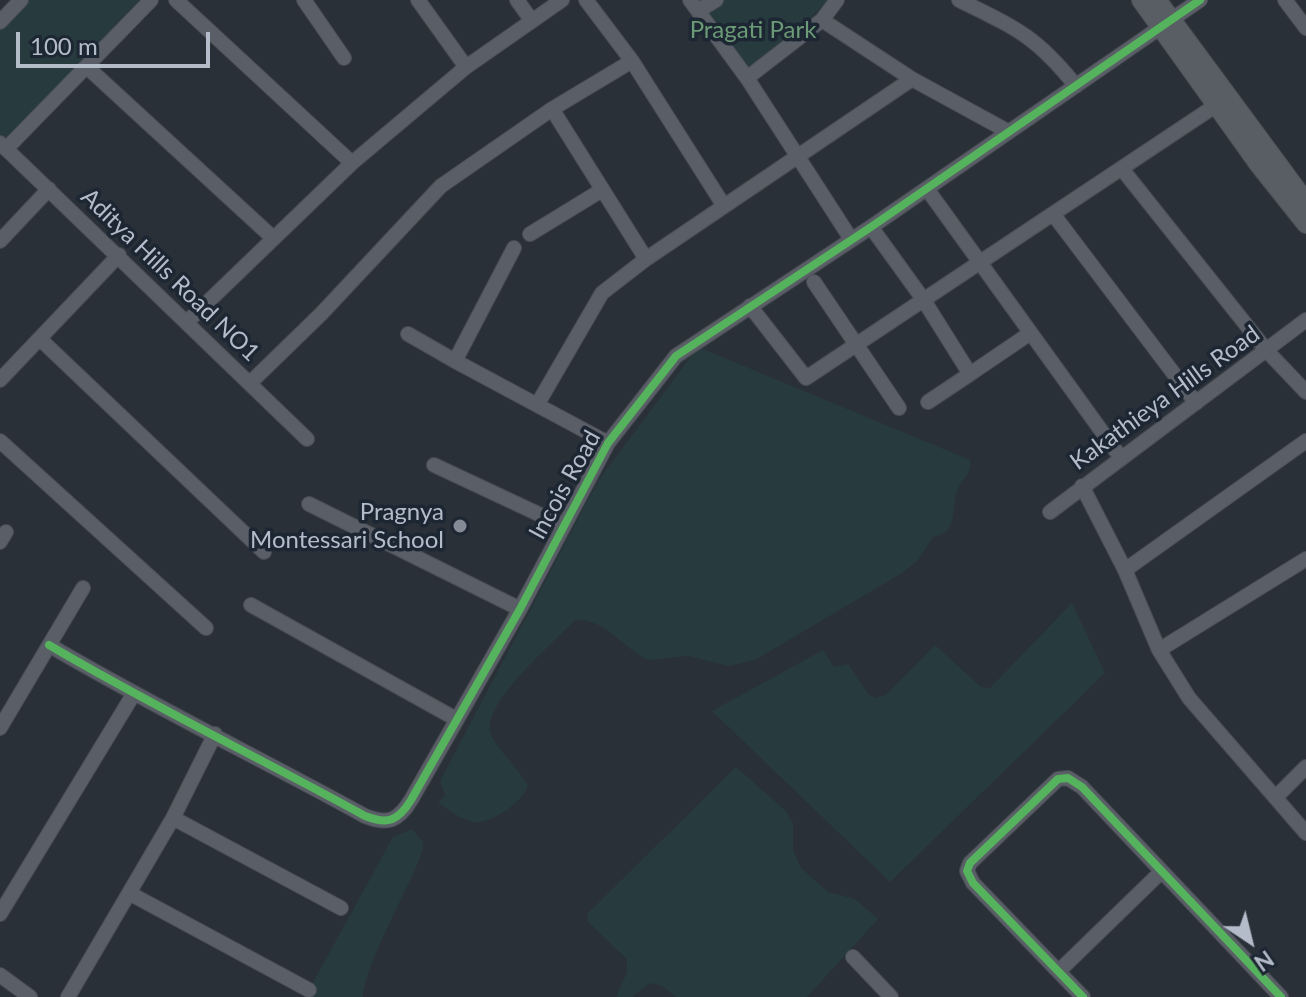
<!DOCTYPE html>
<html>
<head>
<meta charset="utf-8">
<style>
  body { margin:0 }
  #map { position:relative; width:1306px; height:997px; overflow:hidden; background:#2a3038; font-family:Lato,sans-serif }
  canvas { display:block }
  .north { position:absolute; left:1210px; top:901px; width:80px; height:80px; -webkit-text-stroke:6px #1d2633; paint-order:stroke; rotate:145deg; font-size:22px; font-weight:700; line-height:32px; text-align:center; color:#b4bcc9 }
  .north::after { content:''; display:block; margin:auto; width:28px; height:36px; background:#b4bcc9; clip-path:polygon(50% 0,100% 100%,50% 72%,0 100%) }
  .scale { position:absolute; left:16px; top:32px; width:194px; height:36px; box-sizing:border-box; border:4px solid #b4bcc9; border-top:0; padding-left:10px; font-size:24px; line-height:28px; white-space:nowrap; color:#b4bcc9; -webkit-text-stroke:6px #1d2633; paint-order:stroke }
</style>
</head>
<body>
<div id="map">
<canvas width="1306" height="997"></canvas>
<div class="north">N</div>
<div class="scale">100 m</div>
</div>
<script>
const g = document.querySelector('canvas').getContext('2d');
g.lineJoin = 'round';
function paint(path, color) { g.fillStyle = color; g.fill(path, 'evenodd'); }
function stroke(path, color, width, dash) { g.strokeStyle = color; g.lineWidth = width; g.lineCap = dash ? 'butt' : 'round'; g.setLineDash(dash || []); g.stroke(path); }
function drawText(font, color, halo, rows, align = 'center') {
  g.font = font + ' Lato,sans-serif'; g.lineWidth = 7; g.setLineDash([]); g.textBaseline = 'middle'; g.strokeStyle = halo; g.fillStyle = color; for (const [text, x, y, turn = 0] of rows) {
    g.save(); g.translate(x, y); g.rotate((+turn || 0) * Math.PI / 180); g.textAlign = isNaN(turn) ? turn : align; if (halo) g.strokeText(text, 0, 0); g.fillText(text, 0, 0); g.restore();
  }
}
paint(new Path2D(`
  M27,0H139L6,140L0,134V28Z
  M720,0H830L748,73L707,18V9Z
  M698,347L970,460C972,474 963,478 958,489C949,508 961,531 933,537L918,560L902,573L755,660L728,666L689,656L648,660C623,648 603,617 575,620C555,642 480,704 491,734C495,746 519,770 528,785C524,802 490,825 472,822C460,819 448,809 438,803L445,795L440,781L598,481Z
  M1072,603L1105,673L890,882L712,711L823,650L834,667L848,664L868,694L876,698L886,695L935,645L981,687L990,688Z
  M736,767L786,811L793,824V850L801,868L828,892L855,899L878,919L807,997H676L662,986L650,983L632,997H616L627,972V959L588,922L587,914Z
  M412,829L423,842C428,858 365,957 363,997H305L393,837Z`), '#273a3e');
const minor = new Path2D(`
  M176,0L352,163
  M304,0L344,58
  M418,0L466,67
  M517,0L532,21
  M586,0L632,61L724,206
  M690,0L747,78L851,239
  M959,0C1016,28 1036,36 1076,86
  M1285,0L1306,28
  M698,11L716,0
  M822,20L912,79L1009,132
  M0,22L21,0
  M87,67L272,237
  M747,78L822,20L837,0
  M552,109L646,259
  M0,143L307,439
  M6,149L151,0
  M1122,169L1267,351L1306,392
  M927,189L1121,458
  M1053,214L1196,403
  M871,227L923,299L970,374L928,402
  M530,234L602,190
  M0,241L49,189
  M514,248L455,361L608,443
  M814,282L899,408
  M750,306L806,378L1215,106
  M188,321L352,163L466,67L562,0
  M408,334L455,361
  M40,339L264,552
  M970,374L1029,334
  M0,380L119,255
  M250,383L321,314L441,186L552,109L632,61
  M537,405L602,293L646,259L912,79
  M0,441L206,628
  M434,465L564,526
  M1082,486L1125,570L1159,650L1189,698L1306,833
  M309,504L520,609
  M1050,512L1306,320
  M0,542L6,532
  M1125,570L1306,441
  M251,605L456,719
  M49,645C152,706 260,758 365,816C388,825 398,821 411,800L520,609L608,443L676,356L871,227L1200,0
  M1159,650L1306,559
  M0,728L83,588
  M1276,797L1306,767
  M173,818L341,908
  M129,893L309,990
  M0,914L133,695
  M853,957L891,997
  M1059,971L1161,872
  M0,975L30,997
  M68,997L173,818L215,734
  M1083,997L973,883L967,871L970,863L1058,779L1068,778L1082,787L1281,997`);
const secondary = new Path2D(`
  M1141,0L1259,165L1306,224
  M1157,0L1306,202`);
stroke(minor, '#484c53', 16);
stroke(secondary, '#484c53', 20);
stroke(minor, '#5a5e66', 14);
stroke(secondary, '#595d64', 18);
stroke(new Path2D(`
  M49,645C152,706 260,758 365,816C388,825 398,821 411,800L520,609L608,443L676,356L871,227L1200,0
  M1083,997L973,883L967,871L970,863L1058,779L1068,778L1082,787L1281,997`), '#56b35d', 8);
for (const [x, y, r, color] of [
  [460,526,8,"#848b96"]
]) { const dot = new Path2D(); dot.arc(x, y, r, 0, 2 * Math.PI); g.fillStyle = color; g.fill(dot); stroke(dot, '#1d2633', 3); }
drawText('24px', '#6b9a76', '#1d2633', [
  ["Pragati Park",753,30]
]);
drawText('24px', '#b4bcc9', '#1d2633', [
  ["Aditya Hills Road NO1",170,275,44],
  ["Kakathieya Hills Road",1165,398,-36],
  ["Incois Road",565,485,-61]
]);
drawText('24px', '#b4bcc9', '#1d2633', [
  ["Pragnya",444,512],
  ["Montessari School",444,540]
], 'right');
</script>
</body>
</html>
